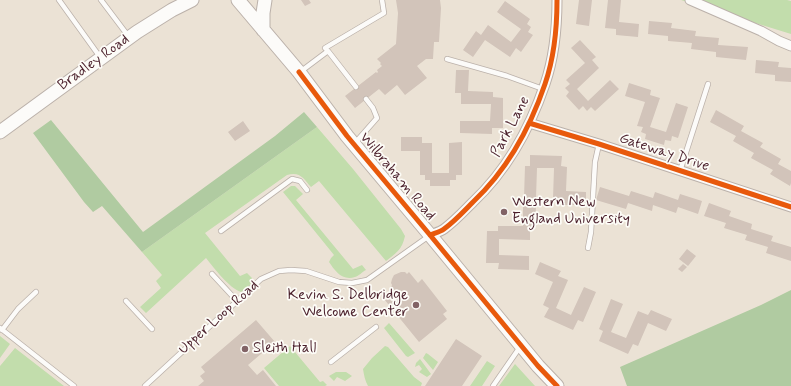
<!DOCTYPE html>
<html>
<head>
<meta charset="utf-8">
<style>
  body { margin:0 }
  canvas { display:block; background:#ebe2d5 }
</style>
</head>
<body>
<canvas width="791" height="386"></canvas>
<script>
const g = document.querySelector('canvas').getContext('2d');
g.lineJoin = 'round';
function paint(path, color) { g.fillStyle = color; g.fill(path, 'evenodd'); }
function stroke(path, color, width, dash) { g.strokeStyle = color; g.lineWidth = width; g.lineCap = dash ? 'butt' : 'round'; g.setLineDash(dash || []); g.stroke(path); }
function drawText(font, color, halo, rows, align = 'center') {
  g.font = font + ' Mynerve,sans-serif'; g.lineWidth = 3.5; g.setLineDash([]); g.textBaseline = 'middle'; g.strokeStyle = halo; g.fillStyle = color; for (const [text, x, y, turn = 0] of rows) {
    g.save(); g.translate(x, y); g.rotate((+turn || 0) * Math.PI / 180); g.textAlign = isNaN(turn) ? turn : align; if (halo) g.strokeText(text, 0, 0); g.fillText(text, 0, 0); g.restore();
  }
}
paint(new Path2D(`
  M681,0H787L791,1V34Z
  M317,127L353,169L401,229L405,236C402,250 396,253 386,261L319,181L311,187C304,179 300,171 287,175L205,233L240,276L247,273L252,278V282L248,287L241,292C229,288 214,268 206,258L146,313L140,307L161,288L156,281L162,275L142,252Z
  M291,186H295L303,194L296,200L353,269L362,265L366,270C362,272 359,276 355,277C342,281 335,271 329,262L331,258L334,255L283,192Z
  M389,323L415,353L408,357L406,356L384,328Z
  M0,336L10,344L0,358Z
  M290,346L320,382L323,381L327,385L325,386H279L264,368Z
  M385,346L388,347L414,377L422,383L421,386H368C365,381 364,375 363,369L372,358Z
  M15,348L64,386H0V366Z
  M426,353L428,354L438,362L433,370L423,358Z
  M420,359L431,374L427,377L419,372L422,369L419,365L415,367L416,363Z
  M487,361L495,366L482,386H470Z
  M515,364L535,386H499Z
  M336,372H346L352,376L345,381L337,377L334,381L329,376Z`), '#c2ddac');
paint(new Path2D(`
  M304,112L317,127L142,252L102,206L93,212L84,202L33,133L51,120L143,232L275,136Z
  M791,290V386H627L620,367L761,305Z`), '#b0cba1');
paint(new Path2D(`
  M301,0H309L311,3L305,6Z
  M396,0H440L441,8L439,42H434L433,59H426L417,66L427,78L405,95L397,85L385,95L379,89L355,108L345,96L376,72L377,73L378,72L377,70L382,66L380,64L381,63L377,59L396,44L398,13Z
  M579,0H592L589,26L576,24Z
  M608,0H621L619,22L639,24L638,37L616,35V29L605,28Z
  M505,1L530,19L527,24L531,27L528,32L533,35L521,52L516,48L510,57L485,40L473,57L463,50L476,31L481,35L488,25L511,42L521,29L497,12Z
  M649,21L672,23L671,28L696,31L695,36L719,38L718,45L748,47L746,60L716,57V52L691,49L692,43L668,41V36L648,34Z
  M580,40L596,57L592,60L599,68L577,89L588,101L610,80L619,89L595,111L591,107L587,111L583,106L579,110L566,96L569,92L565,88L570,84L566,80L585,63L571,48Z
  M756,60L779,62L778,67L791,68V82L775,81V75L755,73Z
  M456,70H469L468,91L493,92V97L503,98V128H492V134L460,133V121H490L491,104H461V93H455Z
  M629,83L651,90L650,95L660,98L650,127L666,132L676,103L688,107L678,138L672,136L671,141L665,140L664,145L645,139L646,134L641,132L643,127L637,126L645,102L625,96Z
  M716,110L744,126L741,131L763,143L760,147L781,159L778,164L791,171V183L790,186L770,174L773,170L751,158L754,153L733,141L736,136L710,122Z
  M243,121L250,131L235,141L228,132Z
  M401,137H422V143H432V173H449V143L462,142V175H456V180H450V186H430V180H425V175H420V151H401Z
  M530,155L562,156L561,166L567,167L566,191L586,192V205H564V199H553L554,168H537L536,198H524L525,166H530Z
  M600,187L629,196L631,191L653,198L655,192L678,200L680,194L702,201L698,214L678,207L676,213L653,205L652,211L628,203L626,209L596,200Z
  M709,203L731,211L729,216L752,224L751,229L773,236L771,241L791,247V261L766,253L768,247L745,240L747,235L724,228L726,223L704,216Z
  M523,206H536L535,229H530V240L499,239V255L529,256V270L498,269L499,263H486L487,231H498V226H523Z
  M687,249L696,256L688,266L679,259Z
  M540,262L561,271L558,276L568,280L556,308L571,315L584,287L596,292L583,322L578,320L573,330L544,317L549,308L543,305L553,282L535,274Z
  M683,264L687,267L682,272L678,269Z
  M401,272H405L407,274L409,272L418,283L422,279L447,311L443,314L447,319L419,342L384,299L394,290L391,287L392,285L391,283L392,279L394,275Z
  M611,299L623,304L611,332L626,338L638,311L648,315L651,310L672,319L666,331L648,323L638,346L633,344L628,354L599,341L603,331L599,329Z
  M256,320L275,342L248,365L257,375L263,370L276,386H198L204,381L200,376L205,372L201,367Z
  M456,339L482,356L462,386H425Z`), '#d2c4ba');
const service = new Path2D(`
  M59,0L100,57
  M101,0L129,37
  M328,51L356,87
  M447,59L507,76L543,89
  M300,72L328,51L325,48L384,13L382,0
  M355,143L377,118L373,108L366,99
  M680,171L708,84
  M221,231L292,179L300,181L307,190
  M588,248L591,232L595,162L599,144
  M212,274L237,301
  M126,301L152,329
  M0,328L74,386
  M2,330L18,309L36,292
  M331,362L376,327
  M145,386L261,279L279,271L291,270L306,271L339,282L352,283L367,280L429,236
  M493,386L520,347`);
const minor = new Path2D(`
  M690,0L761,31L779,41L791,46
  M529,123L599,144L791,207
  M430,235C435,233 440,232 444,229C455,221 464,211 473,202C507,170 530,128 545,84C554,58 557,28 557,0`);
const secondary = new Path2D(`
  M238,0L299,72L347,136L430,235L538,366L557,386
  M263,30V13L265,0
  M0,132L137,32L172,10L192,0`);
stroke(service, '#bbb1aa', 6);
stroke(minor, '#bbb1aa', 11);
stroke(secondary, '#bbb1aa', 15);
stroke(service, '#fcfbf9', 4.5);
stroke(minor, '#fcfbf9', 9);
stroke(secondary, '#fcfbf9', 13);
stroke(new Path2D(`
  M299,72L347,136L430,235L538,366L557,386
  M529,123L599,144L791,207
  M430,235C435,233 440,232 444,229C455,221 464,211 473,202C507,170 530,128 545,84C554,58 557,28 557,0`), '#e8590c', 5);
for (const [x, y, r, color] of [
  [504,212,4,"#826366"],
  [416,305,4,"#826366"],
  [245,349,4,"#826366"]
]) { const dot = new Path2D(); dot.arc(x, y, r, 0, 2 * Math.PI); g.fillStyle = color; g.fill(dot); stroke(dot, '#fdfcf7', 1.5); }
drawText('15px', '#4a1f2b', '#fdfcf7', [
  ["Bradley Road",94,63,-36],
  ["Park Lane",511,127,-62],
  ["Gateway Drive",664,153,18],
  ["Wilbraham Road",397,177,50],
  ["Upper Loop Road",219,318,-42]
]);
drawText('15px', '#4a1f2b', '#fdfcf7', [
  ["Western New",512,203],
  ["England University",512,220],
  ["Kevin S. Delbridge",408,296,"right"],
  ["Welcome Center",408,313,"right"],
  ["Sleith Hall",253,349]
], 'left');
</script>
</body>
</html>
